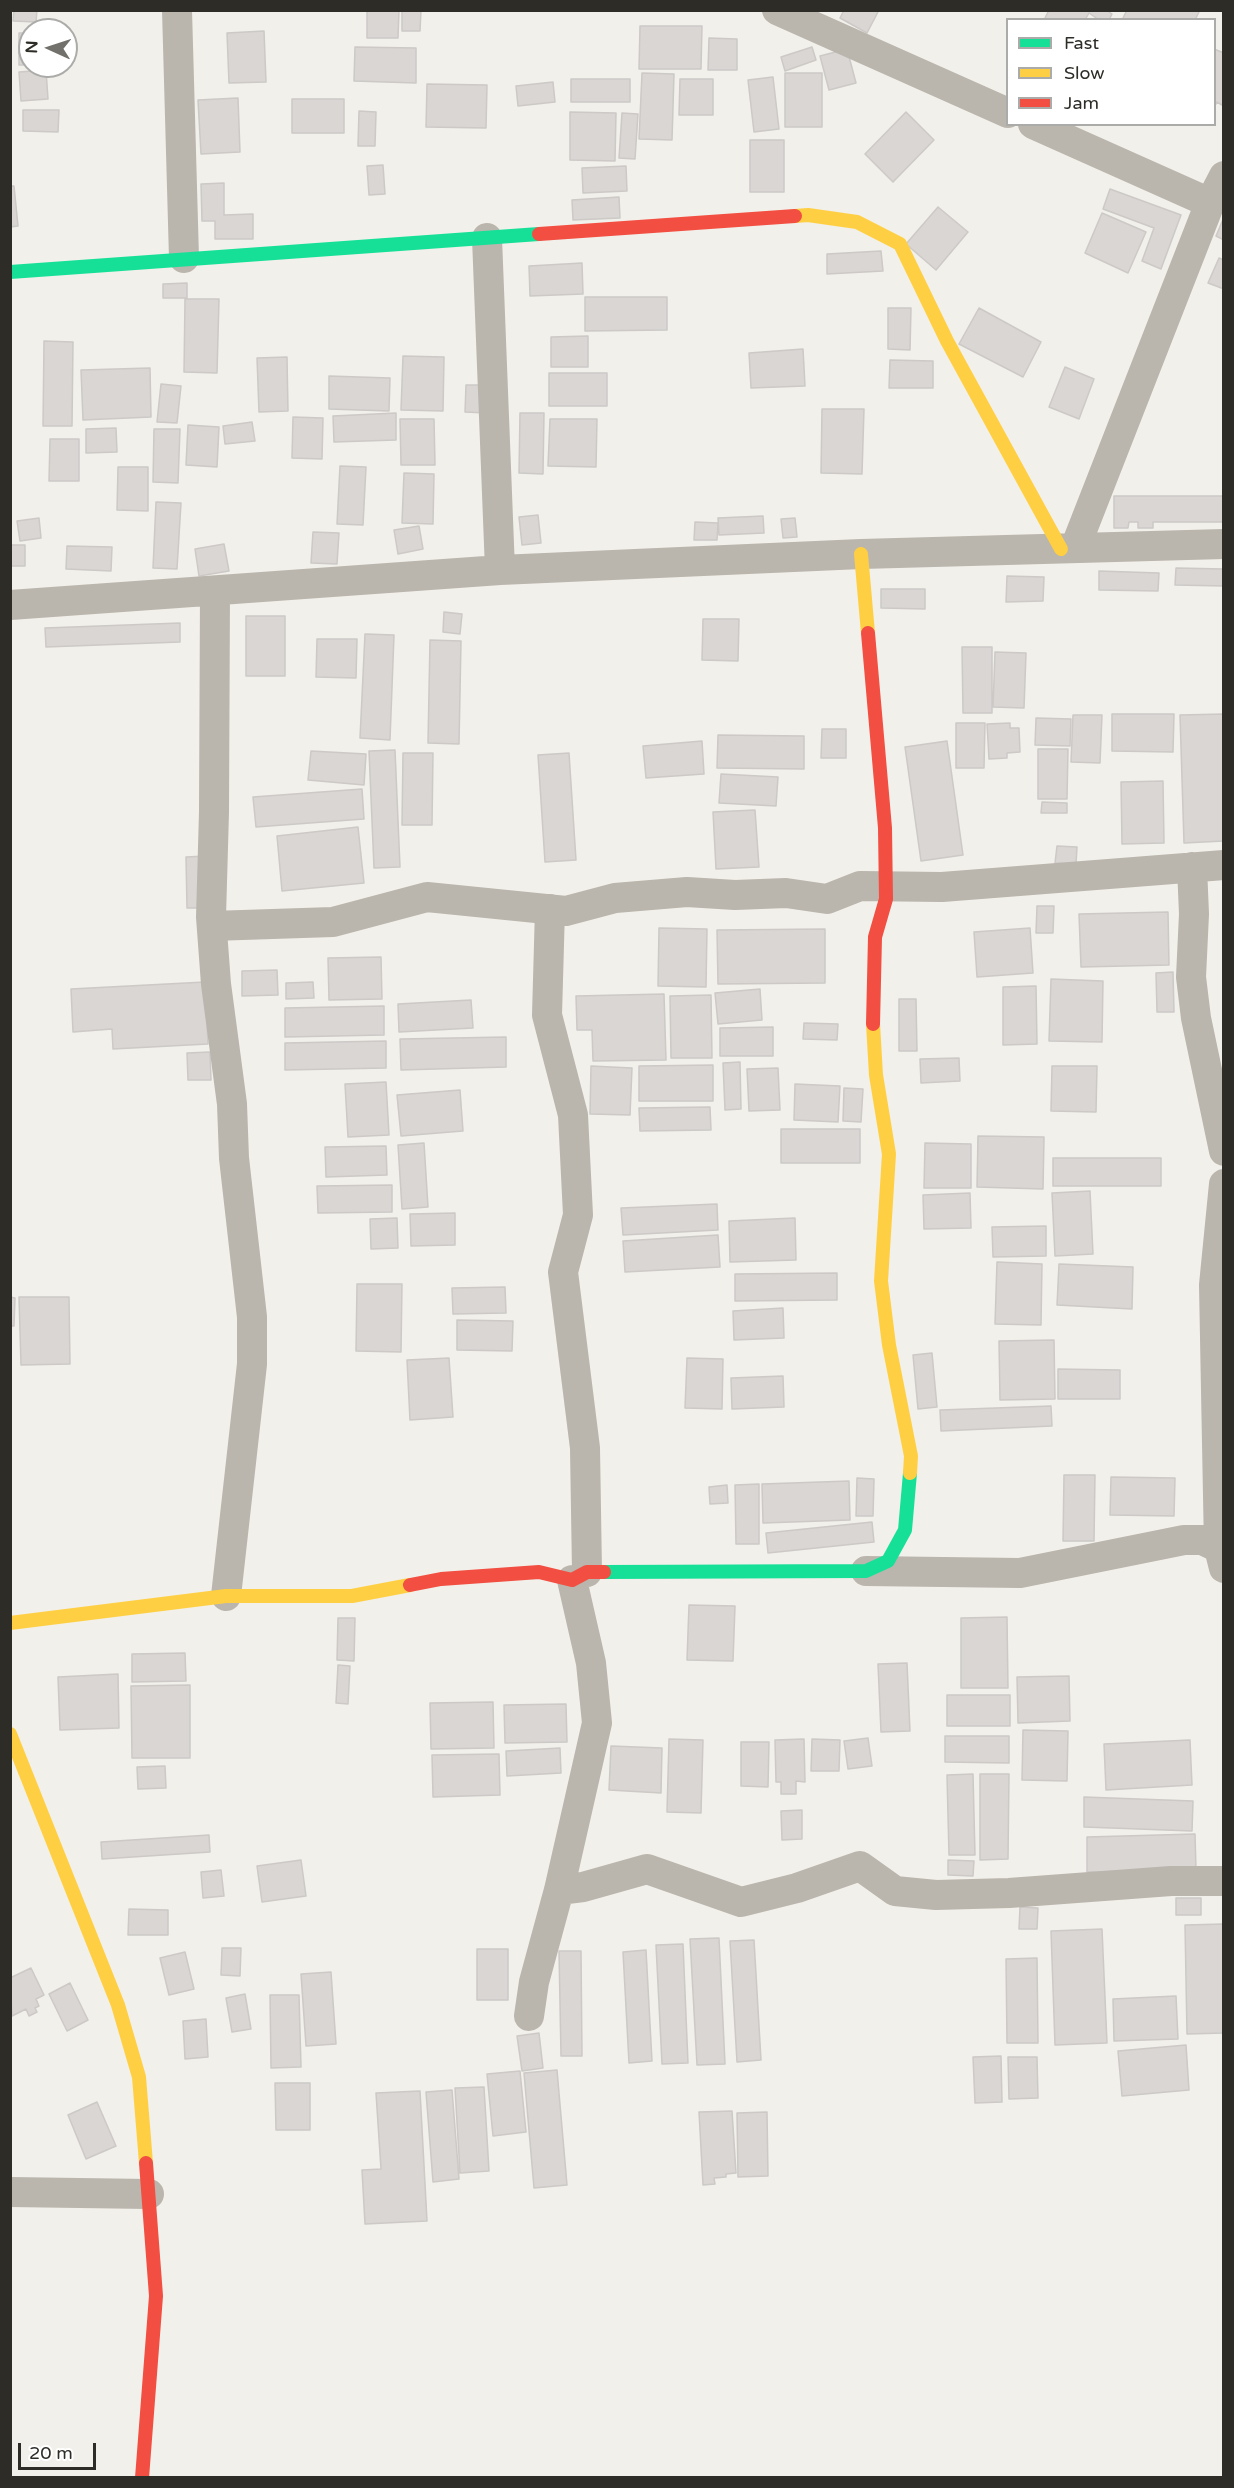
<!DOCTYPE html>
<html>
<head>
<meta charset="utf-8">
<style>
  body { margin:0 }
  #map { position:relative; width:1234px; height:2488px; overflow:hidden; background:#f2f0ea; font-family:"Varela Round",sans-serif }
  canvas { display:block }
  .frame { position:absolute; inset:0; border:12px solid #2d2c27; pointer-events:none }
  .legend { position:absolute; left:1006px; top:18px; width:210px; height:108px; box-sizing:border-box; background:#fff; border:2px solid #ababa9; margin:0; padding:8px 10px; list-style:none; font-size:18px; color:#2d2c27 }
  .legend li { display:flex; align-items:center; gap:12px; height:30px }
  .legend b { width:30px; border:2px solid #ababa9 }
  .north { position:absolute; left:18px; top:18px; width:60px; height:60px; box-sizing:border-box; background:#fff; border:2px solid #ababa9; border-radius:50%; rotate:273deg; font-size:16px; font-weight:700; line-height:24px; text-align:center; color:#2d2c27 }
  .north::after { content:''; display:block; margin:auto; width:21px; height:27px; background:#72716b; clip-path:polygon(50% 0,100% 100%,50% 72%,0 100%) }
  .scale { position:absolute; left:18px; top:2443px; width:78px; height:27px; box-sizing:border-box; border:3px solid #2d2c27; border-top:0; padding-left:8px; font-size:18px; line-height:21px; white-space:nowrap; color:#2d2c27; -webkit-text-stroke:4px #fff; paint-order:stroke }
</style>
</head>
<body>
<div id="map">
<canvas width="1234" height="2488"></canvas>
<div class="frame"></div>
<ul class="legend">
<li><b style="height:8px;background:#16e098"></b>Fast</li>
<li><b style="height:8px;background:#ffcf43"></b>Slow</li>
<li><b style="height:8px;background:#f24e42"></b>Jam</li>
</ul>
<div class="north">N</div>
<div class="scale">20 m</div>
</div>
<script>
const g = document.querySelector('canvas').getContext('2d');
g.lineJoin = 'round';
function paint(path, color) { g.fillStyle = color; g.fill(path, 'evenodd'); }
function stroke(path, color, width, dash) { g.strokeStyle = color; g.lineWidth = width; g.lineCap = dash ? 'butt' : 'round'; g.setLineDash(dash || []); g.stroke(path); }
const building = new Path2D(`
  M14,10H37L36,22L13,21Z
  M367,10H399L398,38H367Z
  M402,10H421L420,31H402Z
  M844,10H879L867,33L840,18Z
  M1049,10H1106L1112,14L1109,20H1099L1089,13L1085,20H1044Z
  M1127,10H1200L1195,20H1122Z
  M640,26H702L701,69H639Z
  M264,31L266,82L229,83L227,33Z
  M19,33H30V65H19Z
  M709,38L737,39V70H708Z
  M355,47L416,48V83L354,81Z
  M812,47L816,60L785,71L781,57Z
  M847,49L856,83L829,90L820,56Z
  M1214,49L1224,53V101L1222,105L1217,102L1214,107Z
  M46,70L48,99L21,101L19,72Z
  M642,73L674,74L672,140L639,139Z
  M785,73H822V127H785Z
  M773,77L779,129L754,132L748,80Z
  M571,79H630V102H571Z
  M680,79H713V115H679Z
  M553,82L555,102L518,106L516,86Z
  M427,84L487,85L486,128L426,127Z
  M238,98L240,152L201,154L198,100Z
  M292,99H344V133H292Z
  M23,110H59L58,132L23,131Z
  M359,111L376,112L375,146H358Z
  M570,112L616,113L615,161L570,160Z
  M906,112L934,140L893,182L865,154Z
  M622,113L638,114L635,159L619,158Z
  M750,140H784V192H750Z
  M383,165L385,194L369,195L367,166Z
  M626,166L627,191L583,193L582,168Z
  M224,183V215L253,214V239H215V221H202L201,184Z
  M10,186H14L18,226L10,227Z
  M1110,189L1181,215L1161,269L1142,261L1154,228L1103,209Z
  M619,197L620,218L573,220L572,200Z
  M938,207L968,232L936,270L906,244Z
  M1102,213L1146,232L1128,273L1085,253Z
  M1224,217V240L1216,236Z
  M881,251L883,271L827,274V254Z
  M1219,258L1224,260V289L1208,283Z
  M582,263L583,294L530,296L529,266Z
  M187,283V298H163V284Z
  M585,297H667V330L585,331Z
  M185,299H219L217,373L184,372Z
  M888,308H911L910,350L888,349Z
  M979,308L1041,342L1023,377L959,344Z
  M588,336V367H551V337Z
  M44,341L73,342L72,426H43Z
  M803,349L805,386L751,388L749,353Z
  M403,356L444,357L443,411L401,410Z
  M287,357L288,411L259,412L257,358Z
  M890,360L933,361V388H889Z
  M1065,367L1094,379L1079,419L1049,407Z
  M150,368L151,417L83,420L81,370Z
  M549,373H607V406H549Z
  M329,376L390,378L389,411L329,409Z
  M161,384L181,386L177,423L157,422Z
  M466,385H487L486,413L465,412Z
  M822,409H864L862,474L821,473Z
  M396,413V440L334,442L333,416Z
  M520,413H544L543,474L519,473Z
  M293,417L323,418L322,459L292,458Z
  M400,419H434L435,465H401Z
  M550,419H597L596,467L548,466Z
  M252,422L255,441L225,444L223,426Z
  M188,425L219,427L217,467L186,465Z
  M116,428L117,452L86,453V429Z
  M154,429H180L178,483L153,482Z
  M50,439H79V481H49Z
  M340,466L366,467L363,525L337,524Z
  M118,467H148V511L117,510Z
  M404,473L434,474L433,524L402,523Z
  M1114,496H1224V522H1153V528H1138V522H1129L1128,528H1114Z
  M156,502L181,503L177,569L153,568Z
  M538,515L541,543L522,545L519,517Z
  M763,516L764,533L719,535L718,518Z
  M39,518L41,538L20,541L17,521Z
  M795,518L797,537L783,538L781,519Z
  M695,522L718,523L717,540H694Z
  M419,526L423,549L398,554L394,530Z
  M313,532L339,533L337,564L311,563Z
  M224,544L229,571L199,576L195,549Z
  M10,545H25V566H10Z
  M67,546L112,547L111,571L66,569Z
  M1176,568L1224,569V586L1175,585Z
  M1099,571L1159,573L1158,591L1099,590Z
  M1007,576L1044,577L1043,601L1006,602Z
  M881,589H925V609L881,608Z
  M444,612L462,614L460,634L443,632Z
  M246,616H285V676H246Z
  M703,619H739L738,661L702,660Z
  M180,623V642L46,647L45,628Z
  M365,634L394,635L390,740L360,738Z
  M317,639H357L356,678L316,677Z
  M430,640L461,641L459,744L428,743Z
  M962,647H992V713H963Z
  M995,652L1026,653L1024,708L993,707Z
  M1112,714H1174L1173,752L1112,751Z
  M1224,714V841L1184,843L1180,715Z
  M1073,715H1102L1100,763L1071,762Z
  M1036,718L1071,719L1070,746L1035,745Z
  M956,723H985L984,768H956Z
  M1010,723V728H1019L1020,752L1007,753V758L989,759L987,724Z
  M822,729H846V758H821Z
  M718,735L804,736V769L717,768Z
  M702,741L704,774L646,778L643,746Z
  M947,741L963,855L921,861L905,747Z
  M1038,749H1068L1067,799H1038Z
  M395,750L400,867L374,868L369,751Z
  M311,751L366,754L364,785L308,780Z
  M403,753H433L432,825H402Z
  M569,753L576,860L545,862L538,755Z
  M721,774L778,777L776,806L719,803Z
  M1163,781L1164,843L1122,844L1121,782Z
  M362,789L364,819L256,827L253,797Z
  M1042,802L1067,803V813H1041Z
  M755,810L759,867L716,869L713,812Z
  M358,827L364,883L282,891L277,836Z
  M1057,846L1077,847L1076,864L1055,863Z
  M206,856L207,908H187L186,857Z
  M1037,906H1054L1053,933H1036Z
  M1168,912L1169,965L1081,967L1079,914Z
  M659,928L707,929L706,987L658,986Z
  M1030,928L1033,973L977,977L974,932Z
  M825,929V983L718,984L717,930Z
  M381,957L382,999L329,1000L328,958Z
  M277,970L278,995L242,996V971Z
  M1173,972L1174,1012H1157L1156,973Z
  M1051,979L1103,981L1102,1042L1049,1041Z
  M205,982L208,1044L113,1049L112,1029L73,1032L71,989Z
  M313,982L314,998L286,999V983Z
  M1036,986L1037,1044L1003,1045V987Z
  M760,989L762,1020L718,1024L715,993Z
  M664,994L666,1060L593,1061L592,1030H577L576,996Z
  M711,995L712,1058H671L670,996Z
  M899,999H916L917,1051H899Z
  M471,1000L473,1028L399,1032L398,1004Z
  M384,1006V1035L285,1037V1008Z
  M804,1023L838,1024L837,1040L803,1039Z
  M773,1027V1056H720V1028Z
  M506,1037V1067L401,1070L400,1039Z
  M386,1041V1068L285,1070V1043Z
  M210,1052L211,1080H188L187,1053Z
  M959,1058L960,1081L921,1083L920,1059Z
  M740,1062L741,1109L725,1110L723,1063Z
  M713,1065V1101H639V1066Z
  M591,1066L632,1068L630,1115L590,1114Z
  M1052,1066H1097L1096,1112L1051,1111Z
  M778,1068L780,1110L749,1111L747,1069Z
  M386,1082L389,1135L348,1137L345,1084Z
  M795,1084L840,1086L838,1122L794,1120Z
  M844,1088L863,1089L861,1122L843,1121Z
  M460,1090L463,1131L401,1136L397,1095Z
  M710,1107L711,1130L640,1131L639,1108Z
  M781,1129H860V1163H781Z
  M978,1136L1044,1137L1043,1189L977,1187Z
  M424,1143L428,1207L402,1209L398,1145Z
  M925,1143L971,1144V1188H924Z
  M386,1146L387,1175L326,1177L325,1147Z
  M1053,1158H1161V1186H1053Z
  M392,1185V1212L318,1213L317,1186Z
  M1090,1191L1093,1254L1055,1256L1052,1193Z
  M970,1193L971,1228L924,1229L923,1195Z
  M717,1204L718,1230L623,1235L621,1208Z
  M455,1213V1245L411,1246L410,1214Z
  M397,1218L398,1248L371,1249L370,1219Z
  M795,1218L796,1260L730,1262L729,1221Z
  M1046,1226V1256L993,1257L992,1227Z
  M718,1235L720,1267L625,1272L623,1241Z
  M997,1262L1042,1264L1041,1325L995,1324Z
  M1059,1264L1133,1267L1132,1309L1057,1305Z
  M837,1273V1300L735,1301V1274Z
  M357,1284H402L401,1352L356,1351Z
  M505,1287L506,1313L453,1314L452,1288Z
  M10,1297L15,1298L14,1326H10Z
  M19,1297H69L70,1364L21,1365Z
  M783,1308L784,1338L734,1340L733,1311Z
  M457,1320L513,1321L512,1351L457,1350Z
  M1054,1340L1055,1399L1000,1400L999,1341Z
  M932,1353L937,1407L918,1409L913,1355Z
  M449,1358L453,1417L410,1420L407,1360Z
  M687,1358L723,1359L722,1409L685,1408Z
  M1058,1369L1120,1370V1399H1058Z
  M783,1376L784,1407L732,1409L731,1378Z
  M1051,1406L1052,1426L941,1431L940,1410Z
  M1064,1475H1095L1094,1541H1063Z
  M1111,1477L1175,1478L1174,1516L1110,1515Z
  M857,1478L874,1479L873,1516H856Z
  M849,1481L850,1520L763,1523L762,1484Z
  M759,1484V1544H736L735,1485Z
  M727,1485L728,1503L710,1504L709,1487Z
  M872,1522L874,1542L768,1553L766,1533Z
  M689,1605L735,1606L733,1661L687,1660Z
  M1007,1617L1008,1688H961V1618Z
  M338,1618H355L354,1661L337,1660Z
  M185,1653L186,1681L132,1682V1654Z
  M907,1663L910,1731L881,1732L878,1664Z
  M338,1665L350,1666L348,1704L336,1703Z
  M118,1674L119,1728L60,1730L58,1677Z
  M1069,1676L1070,1721L1018,1723L1017,1677Z
  M190,1685V1758H132L131,1686Z
  M947,1695H1010V1726H947Z
  M493,1702L494,1748L431,1749L430,1703Z
  M566,1704L567,1742L505,1743L504,1705Z
  M1023,1730L1068,1731L1067,1781L1022,1780Z
  M945,1736H1009V1763L945,1762Z
  M868,1738L872,1766L848,1769L844,1741Z
  M669,1739L703,1740L701,1813L667,1812Z
  M804,1739L805,1782L796,1781V1794H781V1782H776L775,1740Z
  M812,1739L840,1740L839,1771H811Z
  M1190,1740L1192,1785L1106,1790L1104,1744Z
  M741,1742H769L768,1787L741,1786Z
  M611,1746L662,1748L661,1793L609,1790Z
  M560,1748L561,1773L507,1776L506,1751Z
  M499,1754L500,1795L433,1797L432,1755Z
  M165,1766L166,1788L138,1789L137,1767Z
  M973,1774L975,1855H949L947,1775Z
  M980,1774H1009L1008,1859L980,1860Z
  M1084,1797L1193,1801L1192,1831L1084,1827Z
  M802,1810V1839L782,1840L781,1811Z
  M1195,1834L1196,1870L1087,1872V1837Z
  M209,1835L210,1852L102,1859L101,1842Z
  M301,1860L306,1896L262,1902L257,1866Z
  M948,1860L974,1861L973,1876L948,1875Z
  M221,1870L224,1896L203,1898L201,1872Z
  M1176,1898H1201V1915H1176Z
  M1020,1907L1038,1908L1037,1929H1019Z
  M129,1909L168,1910V1935H128Z
  M1224,1924V2033L1187,2034L1185,1925Z
  M1102,1929L1107,2043L1055,2045L1051,1931Z
  M719,1938L725,2064L697,2065L690,1939Z
  M754,1940L761,2060L737,2062L730,1941Z
  M683,1944L688,2063L662,2064L656,1945Z
  M222,1948H241L240,1976L221,1975Z
  M477,1949H508V2000H477Z
  M646,1950L652,2061L629,2063L623,1952Z
  M559,1951H581L582,2056H561Z
  M185,1952L194,1989L169,1995L160,1958Z
  M1037,1958L1038,2043H1007L1006,1959Z
  M31,1968L44,1995L36,1999L39,2006L35,2008L37,2012L29,2016L26,2009L12,2016L10,1978Z
  M331,1972L336,2044L306,2046L301,1974Z
  M70,1983L88,2020L67,2031L49,1994Z
  M245,1994L251,2029L232,2032L226,1998Z
  M270,1995H299L301,2067L271,2068Z
  M1176,1996L1178,2039L1114,2041L1113,1999Z
  M206,2019L208,2057L185,2059L183,2021Z
  M539,2033L543,2068L522,2071L517,2036Z
  M1186,2045L1189,2090L1122,2096L1118,2051Z
  M1001,2056L1002,2102L975,2103L973,2057Z
  M1008,2057H1037L1038,2098L1009,2099Z
  M557,2070L567,2185L534,2188L524,2073Z
  M520,2071L526,2132L493,2136L487,2074Z
  M275,2083H310V2130H276Z
  M484,2087L489,2171L460,2173L455,2088Z
  M452,2090L459,2179L433,2182L426,2092Z
  M420,2091L427,2221L365,2224L362,2170L381,2169L376,2093Z
  M97,2102L116,2146L86,2159L68,2115Z
  M732,2111L736,2173L726,2174V2177L714,2178L715,2184L703,2185L699,2112Z
  M767,2112L768,2176L738,2177L737,2113Z`);
paint(building, '#d9d6d4');
stroke(building, '#ccc9c7', 1.5);
stroke(new Path2D(`
  M177,10L184,258
  M777,10L1008,113
  M1033,124L1210,203
  M487,238L500,570
  M1075,548L1210,203L1224,176
  M215,591L214,812L211,917L216,984L232,1104L234,1158L252,1317V1364L226,1596
  M10,605L500,570L861,554L1224,544
  M1192,867L1194,914L1191,977L1196,1018L1224,1151
  M550,909L547,1015L573,1115L578,1215L563,1272L585,1448L587,1572
  M212,926L333,922L427,897L566,911L615,898L687,892L735,895L786,893L827,899L860,886L942,887L1224,865
  M1224,1184L1214,1285L1219,1548L1224,1568
  M866,1571L1020,1573L1184,1540H1202L1219,1548
  M559,1890L583,1887L647,1869L741,1902L797,1888L860,1866L895,1891L936,1895L1009,1893L1171,1881H1224
  M529,2016L534,1982L559,1890L597,1723L591,1663L572,1580
  M10,2192L149,2194`), '#bab5ad', 30);
stroke(new Path2D(`
  M10,272L539,234
  M604,1572L866,1571L888,1561L905,1530L910,1473`), '#16e098', 14);
stroke(new Path2D(`
  M795,216L808,215L857,222L900,244L947,341L1061,549
  M861,554L868,633
  M873,1024L876,1075L889,1154L881,1281L889,1345L911,1456L910,1473
  M10,1623L226,1596H352L410,1585
  M10,1734L118,2005L139,2077L146,2163`), '#ffcf43', 14);
stroke(new Path2D(`
  M539,234L795,216
  M868,633L885,828L886,899L875,937L873,1024
  M410,1585L441,1579L539,1572L572,1580L587,1572H604
  M142,2478L156,2296L146,2163`), '#f24e42', 14);
</script>
</body>
</html>
